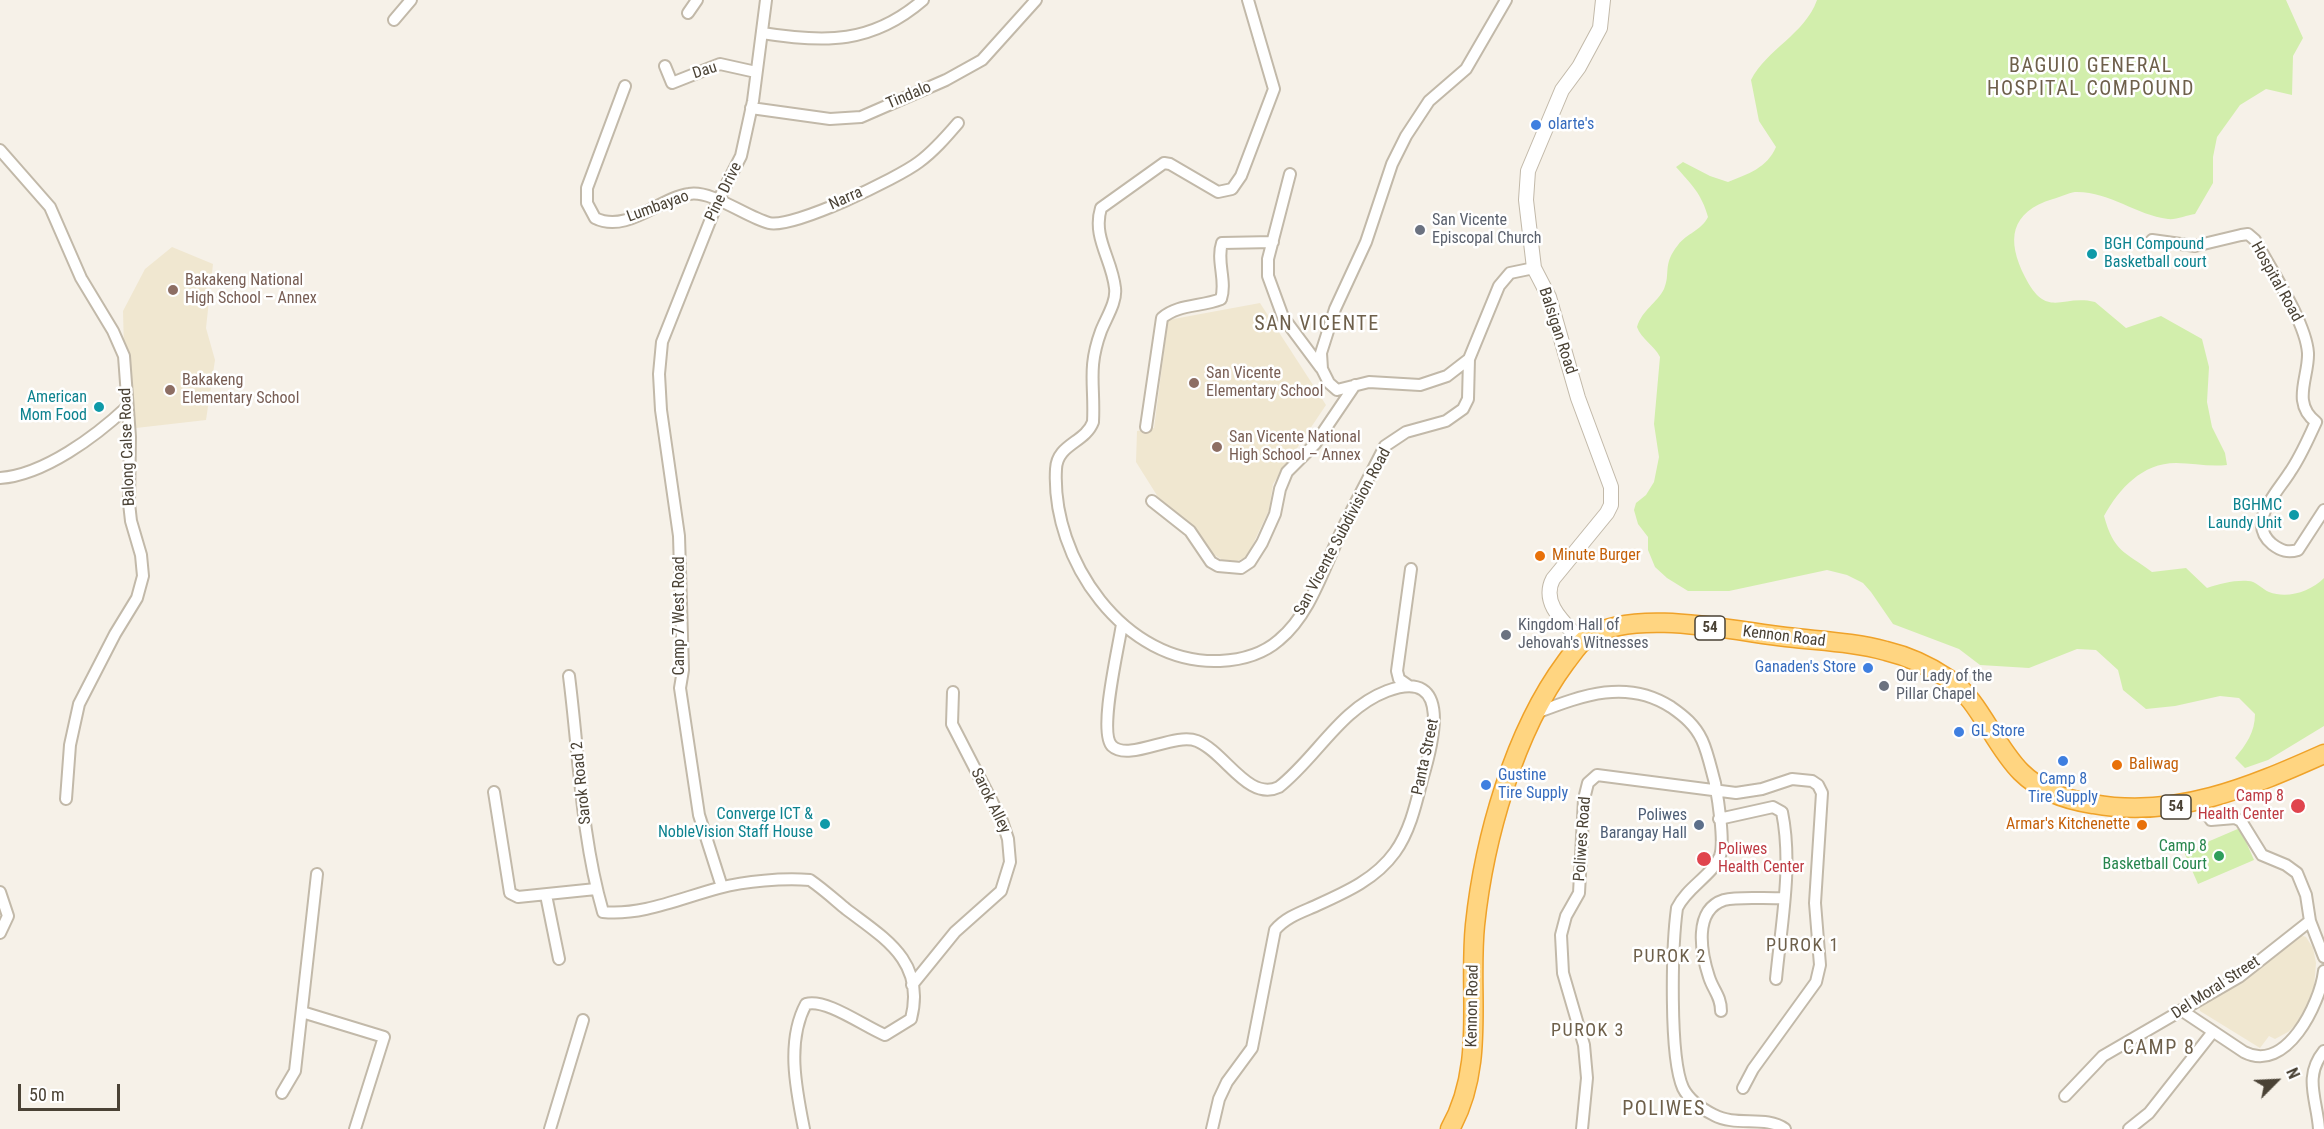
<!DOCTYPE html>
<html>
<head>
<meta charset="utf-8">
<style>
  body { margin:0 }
  #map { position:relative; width:2324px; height:1129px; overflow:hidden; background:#f6f1e8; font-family:"Roboto Condensed",sans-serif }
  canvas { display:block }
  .north { position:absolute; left:2246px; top:1051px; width:60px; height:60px; -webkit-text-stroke:4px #fff; paint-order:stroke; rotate:66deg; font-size:16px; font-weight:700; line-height:24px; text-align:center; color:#4a4235 }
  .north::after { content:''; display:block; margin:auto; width:21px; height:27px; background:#4a4235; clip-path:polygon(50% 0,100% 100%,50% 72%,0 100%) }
  .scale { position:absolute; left:18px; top:1084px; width:102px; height:27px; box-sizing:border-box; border:3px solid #4a4235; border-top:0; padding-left:8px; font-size:18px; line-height:21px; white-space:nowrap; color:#4a4235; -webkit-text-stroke:4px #fff; paint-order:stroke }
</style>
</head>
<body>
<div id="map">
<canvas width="2324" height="1129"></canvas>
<div class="north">N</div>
<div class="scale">50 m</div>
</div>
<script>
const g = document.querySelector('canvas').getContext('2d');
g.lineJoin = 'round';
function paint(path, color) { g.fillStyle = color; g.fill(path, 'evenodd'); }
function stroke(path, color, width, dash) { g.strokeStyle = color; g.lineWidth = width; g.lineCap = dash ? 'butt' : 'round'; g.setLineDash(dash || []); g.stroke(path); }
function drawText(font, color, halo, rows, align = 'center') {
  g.font = font + ' "Roboto Condensed",sans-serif'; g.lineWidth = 5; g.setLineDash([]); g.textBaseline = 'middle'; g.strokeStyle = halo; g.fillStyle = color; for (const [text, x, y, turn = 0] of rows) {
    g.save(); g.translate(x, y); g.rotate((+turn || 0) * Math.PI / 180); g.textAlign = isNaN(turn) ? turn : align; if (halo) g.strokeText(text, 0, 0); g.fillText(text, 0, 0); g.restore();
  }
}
paint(new Path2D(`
  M172,247L213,264L206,328L215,360L206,420L136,428L124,350L123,311L145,269Z
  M1260,303L1326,405L1273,484L1269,510L1247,557L1237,561H1224L1208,551L1195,530L1158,497L1136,462L1137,431L1154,428L1168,320Z
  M2300,935L2306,937L2313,948L2316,963L2314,987L2301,1020L2288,1032L2275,1039L2269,1036L2260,1048L2200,1011L2199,1006Z`), '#f0e7d0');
paint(new Path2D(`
  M1817,0H2286L2303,38L2293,56L2292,95L2266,89L2240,105L2217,137L2213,157V183L2195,214C2187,215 2176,220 2168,219C2136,215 2109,191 2075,192C2068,193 2060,197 2053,199C2010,212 2006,240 2025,277C2047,320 2061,294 2095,302L2126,328L2161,316L2202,339L2209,367L2207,402L2212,427L2225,453L2227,465C2209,467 2193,463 2176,463C2142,463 2119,489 2104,516C2114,552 2124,551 2152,572L2186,568L2207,588C2220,584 2234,580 2248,581C2256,581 2262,589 2269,592C2287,599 2310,592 2324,578V726L2268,760L2245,768L2235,758C2246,745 2255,732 2255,714L2239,698L2220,696L2175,706L2146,709L2123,690L2118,670L2096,650L2077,649L2029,668L1980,665L1959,649L1893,624L1871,592L1863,583L1847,575L1827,570L1729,591H1688L1667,578L1655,567L1648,550V537L1638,524L1634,510L1636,503L1646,495L1654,482L1659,457L1654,424L1660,357C1654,345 1641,339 1637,327C1642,310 1657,303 1664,289C1671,273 1662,265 1678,245C1687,233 1701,231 1708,217C1702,194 1691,184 1676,167L1683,162L1710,176L1728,182C1748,174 1767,168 1776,147L1759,121L1751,80C1767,49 1805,34 1817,0Z
  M2240,828L2254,860L2198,884L2184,852Z`), '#d2eeac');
const minor = new Path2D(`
  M1248,0L1274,89L1241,176L1232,189L1218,192L1170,164L1164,163L1101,208C1092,237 1112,259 1115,288C1117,302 1106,318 1101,331C1087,369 1095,385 1093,422C1085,443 1057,444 1056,469C1051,559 1124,665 1220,661C1241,660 1263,654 1279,640C1308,616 1321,576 1336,543C1351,510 1369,478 1385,446L1406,432L1446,421L1463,409L1468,399L1469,359L1499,286L1510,273L1534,268
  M688,13L697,0
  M394,20L411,0
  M762,33C825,43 872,44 923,0
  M665,66L672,83L720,64L756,72
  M625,86L587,188V203L595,218C627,234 659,198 689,194C712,190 746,217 769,223C793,229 898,178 919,162C934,151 946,137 958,123
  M751,108L830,119L861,117L946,80L982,60L1036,0
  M0,150L50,207L81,278L113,331L124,356L130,437L129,503L131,521L141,555L143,576L137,598L115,634L79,704L70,745L66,799
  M1290,174L1268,259V276L1283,317L1321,368
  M2152,240L2195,246L2241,235L2248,234L2255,240C2270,268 2306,322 2308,353C2309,377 2291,403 2316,422C2308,439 2301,456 2290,472C2277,493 2246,522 2272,544C2281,551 2288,553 2298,550L2324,510
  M1469,359L1447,376L1420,385L1369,382L1337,390L1329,383L1322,369L1321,353L1335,309L1366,242L1392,164L1406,136L1429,101L1466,69L1506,0
  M1146,427L1162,318C1178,304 1201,307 1221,299C1227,281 1216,261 1222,243L1273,242
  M0,478C44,475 96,436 127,407
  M1152,501L1190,531L1211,562L1218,566L1241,568L1250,562L1262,543L1275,514L1280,489L1287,472L1315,444L1355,385
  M1122,624C1119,646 1098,732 1112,746C1129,762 1174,732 1197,741C1225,752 1248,802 1279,787C1317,757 1340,709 1387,691C1455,666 1432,747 1422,780C1416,804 1410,831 1395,852C1375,880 1344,893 1313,907C1299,913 1285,918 1275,930L1252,1048L1227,1082L1219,1099L1212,1129
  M569,676C579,754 581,836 603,912C642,916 681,898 719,888C746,881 782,878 810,880C823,889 834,899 846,909C884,938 926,961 911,1019L885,1035C865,1027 826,998 806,1004C786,1041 796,1089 804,1129
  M1409,686L1399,679L1397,671L1411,569
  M1536,713C1581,696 1626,678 1671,707C1684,716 1695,725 1702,740C1708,753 1711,769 1715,783C1718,799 1725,842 1720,856C1712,876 1687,887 1677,908C1672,945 1669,1057 1683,1088C1689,1100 1702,1109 1714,1115C1736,1127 1766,1115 1785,1129
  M494,792L510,893L518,897L596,889
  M2199,801L2211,820L2235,818L2241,821L2262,855L2286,865L2297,873L2306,895L2310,921L2324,957
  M1719,819L1773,807L1782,812C1793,866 1781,925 1776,979
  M722,887L699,815L680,688L683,670L679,536L661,410L659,374L662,342L718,201L741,156L753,101L766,0
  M0,892L8,916L0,933
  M546,895L559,959
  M912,985L955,932L1001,891L1010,862L1008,839L1002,821L952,724L953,692
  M2181,1010L2244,1052C2286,1074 2320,1004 2324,971
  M1721,1011C1721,996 1713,990 1709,977C1701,953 1693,910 1724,900C1739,896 1768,899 1784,898
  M302,1012L384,1037L355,1129
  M282,1093L295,1071L317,874
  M2065,1096L2103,1056L2239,977L2310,921
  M550,1129L583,1020
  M1582,1129L1587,1078L1584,1045L1563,973L1561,935L1566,916L1579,893L1584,799L1588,783L1597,775L1736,793L1762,789L1792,779L1812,781L1818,785L1822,793L1815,903L1820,965L1816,982L1753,1069L1743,1088
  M2129,1129L2149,1113L2212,1033
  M2319,1129C2317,1099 2303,1077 2324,1051`);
const tertiary = new Path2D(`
  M1582,642C1566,624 1540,604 1553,579L1607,513L1611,505V487L1578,398L1549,297L1534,268L1526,200L1528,171L1562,90L1579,67L1600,28L1603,0`);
const trunk = new Path2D(`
  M1450,1129C1486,1065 1468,994 1475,925C1484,839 1514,732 1566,662C1573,653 1579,643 1588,637C1636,608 1733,631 1786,637C1819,641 1854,642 1886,651C1907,656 1929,666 1947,678C1979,698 1993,744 2021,772C2040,791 2066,800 2093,804C2175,819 2250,787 2324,754`);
stroke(minor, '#c2b9a9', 14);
stroke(tertiary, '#c2b9a9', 16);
stroke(trunk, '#efa229', 21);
stroke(minor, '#fff', 10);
stroke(tertiary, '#fff', 14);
stroke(trunk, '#ffd581', 18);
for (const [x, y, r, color] of [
  [1536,125,6,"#3f7fe0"],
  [1420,230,6,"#6b7280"],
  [2092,254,6,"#0f9aa8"],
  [173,290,6,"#8d6e63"],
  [1194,383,6,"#8d6e63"],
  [170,390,6,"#8d6e63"],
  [99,407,6,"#0f9aa8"],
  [1217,447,6,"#8d6e63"],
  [2294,515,6,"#0f9aa8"],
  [1540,556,6,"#e8710a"],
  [1506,635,6,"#6b7280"],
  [1868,668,6,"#3f7fe0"],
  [1884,686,6,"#6b7280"],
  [1959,732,6,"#3f7fe0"],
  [2063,761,6,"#3f7fe0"],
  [2117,765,6,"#e8710a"],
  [1486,785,6,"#3f7fe0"],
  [2298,806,8,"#e0444e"],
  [825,824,6,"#0f9aa8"],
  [1699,825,6,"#5c6f8a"],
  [2142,825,6,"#e8710a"],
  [2219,856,6,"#2e9e5b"],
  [1704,859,8,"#e0444e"]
]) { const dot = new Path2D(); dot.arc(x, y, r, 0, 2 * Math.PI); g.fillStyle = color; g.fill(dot); stroke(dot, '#fff', 2); }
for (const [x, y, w] of [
  [1710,628,30],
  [2176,807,30]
]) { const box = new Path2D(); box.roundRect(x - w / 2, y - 12, w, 24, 4.5); g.fillStyle = '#fff'; g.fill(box); stroke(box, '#4a4235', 1.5); }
drawText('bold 15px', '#4a4235', null, [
  ["54",1710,628],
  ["54",2176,807]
]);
drawText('16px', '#4a4235', '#fff', [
  ["Dau",705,71,-18],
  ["Tindalo",909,96,-23],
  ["Pine Drive",724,192,-64],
  ["Narra",846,199,-24],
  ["Lumbayao",658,207,-20],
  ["Hospital Road",2276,282,61],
  ["Balsigan Road",1557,331,72],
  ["Balong Calse Road",128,447,-92],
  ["San Vicente Subdivision Road",1343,532,-62],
  ["Camp 7 West Road",680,616,-90],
  ["Kennon Road",1784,637,7],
  ["Panta Street",1426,757,-78],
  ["Sarok Road 2",582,783,-96],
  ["Sarok Alley",990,801,64],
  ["Poliwes Road",1583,839,-86],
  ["Del Moral Street",2216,988,-33],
  ["Kennon Road",1473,1006,-89]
]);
drawText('16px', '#366cbe', '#fff', [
  ["olarte's",1548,125],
  ["Ganaden's Store",1856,668,"right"],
  ["GL Store",1971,732],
  ["Gustine",1498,776],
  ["Tire Supply",1498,794],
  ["Camp 8",2063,780,"center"],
  ["Tire Supply",2063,798,"center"]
], 'left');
drawText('16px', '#5b616d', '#fff', [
  ["San Vicente",1432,221],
  ["Episcopal Church",1432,239],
  ["Kingdom Hall of",1518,626],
  ["Jehovah's Witnesses",1518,644],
  ["Our Lady of the",1896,677],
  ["Pillar Chapel",1896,695]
], 'left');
drawText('16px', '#0d838f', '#fff', [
  ["BGH Compound",2104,245,"left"],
  ["Basketball court",2104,263,"left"],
  ["American",87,398],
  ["Mom Food",87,416],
  ["BGHMC",2282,506],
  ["Laundy Unit",2282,524],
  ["Converge ICT &",813,815],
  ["NobleVision Staff House",813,833]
], 'right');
drawText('16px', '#785e54', '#fff', [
  ["Bakakeng National",185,281],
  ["High School – Annex",185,299],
  ["San Vicente",1206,374],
  ["Elementary School",1206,392],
  ["Bakakeng",182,381],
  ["Elementary School",182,399],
  ["San Vicente National",1229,438],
  ["High School – Annex",1229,456]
], 'left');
drawText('16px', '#c56008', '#fff', [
  ["Minute Burger",1552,556],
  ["Baliwag",2129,765],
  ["Armar's Kitchenette",2130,825,"right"]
], 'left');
drawText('16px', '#be3a42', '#fff', [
  ["Camp 8",2284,797],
  ["Health Center",2284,815],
  ["Poliwes",1718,850,"left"],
  ["Health Center",1718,868,"left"]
], 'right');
drawText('16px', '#4e5e75', '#fff', [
  ["Poliwes",1687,816],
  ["Barangay Hall",1687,834]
], 'right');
drawText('16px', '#27864d', '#fff', [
  ["Camp 8",2207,847],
  ["Basketball Court",2207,865]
], 'right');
g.letterSpacing = '1.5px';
drawText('18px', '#6e604b', '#fff', [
  ["PUROK 1",1803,946],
  ["PUROK 2",1670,957],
  ["PUROK 3",1588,1031]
]);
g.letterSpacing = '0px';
g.letterSpacing = '1.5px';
drawText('20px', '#6e604b', '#fff', [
  ["BAGUIO GENERAL",2091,67],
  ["HOSPITAL COMPOUND",2091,90],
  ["SAN VICENTE",1317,325],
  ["CAMP 8",2159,1049],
  ["POLIWES",1664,1110]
]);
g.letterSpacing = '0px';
</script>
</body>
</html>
